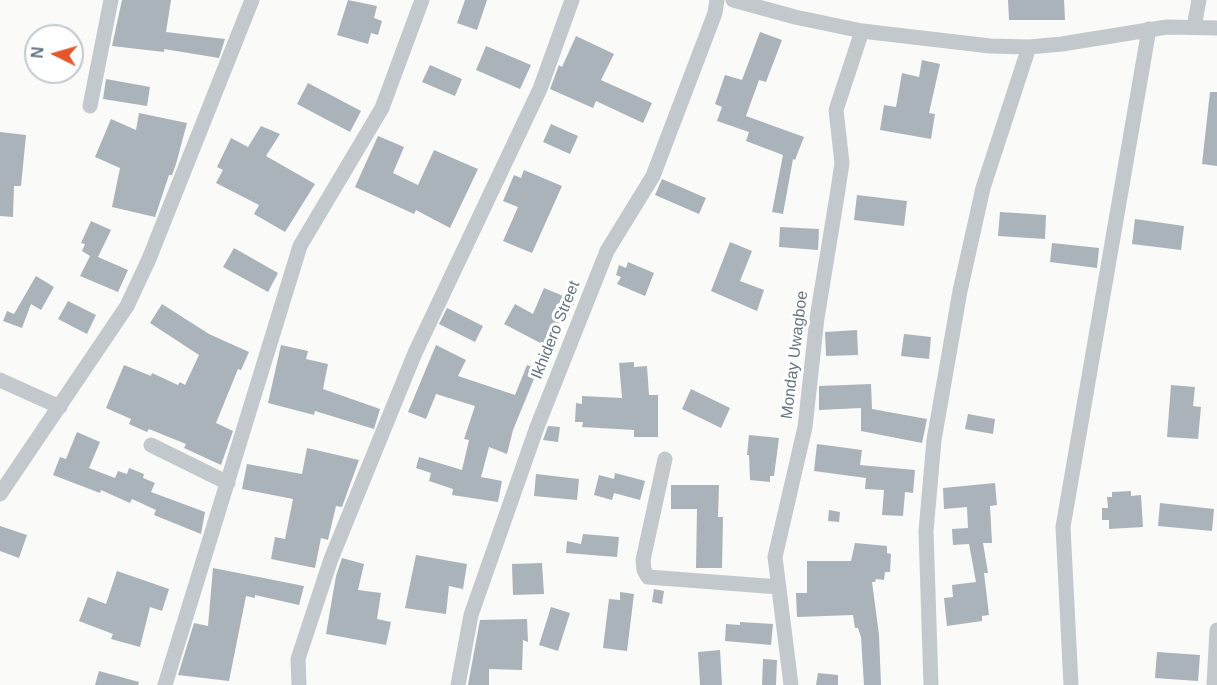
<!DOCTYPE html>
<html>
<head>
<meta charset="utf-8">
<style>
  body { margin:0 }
  #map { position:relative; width:1217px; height:685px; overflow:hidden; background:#fafaf8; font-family:Arial,sans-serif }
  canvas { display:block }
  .north { position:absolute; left:24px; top:24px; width:60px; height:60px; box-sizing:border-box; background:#fff; border:2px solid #c1c8cd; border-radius:50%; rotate:275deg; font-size:16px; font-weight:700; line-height:24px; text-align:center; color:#657683 }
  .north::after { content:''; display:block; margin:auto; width:21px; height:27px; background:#e4572e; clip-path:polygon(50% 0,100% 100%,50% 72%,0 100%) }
</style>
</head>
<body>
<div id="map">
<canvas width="1217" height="685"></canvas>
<div class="north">N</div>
</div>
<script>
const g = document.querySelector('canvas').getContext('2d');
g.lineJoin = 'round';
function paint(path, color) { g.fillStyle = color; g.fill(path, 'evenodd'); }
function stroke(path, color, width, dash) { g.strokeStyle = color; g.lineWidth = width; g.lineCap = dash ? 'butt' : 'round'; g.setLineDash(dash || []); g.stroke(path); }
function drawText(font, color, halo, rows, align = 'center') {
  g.font = font + ' Arial,sans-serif'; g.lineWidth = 6; g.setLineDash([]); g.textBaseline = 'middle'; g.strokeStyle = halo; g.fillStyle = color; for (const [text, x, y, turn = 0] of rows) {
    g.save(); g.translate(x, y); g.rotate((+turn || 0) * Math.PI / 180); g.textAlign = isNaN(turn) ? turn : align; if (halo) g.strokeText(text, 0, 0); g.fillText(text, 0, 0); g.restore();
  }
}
paint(new Path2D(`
  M122,0H171L166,32L225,39L219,58L164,49V52L112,46Z
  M348,0L377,6L374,18L382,21L378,35L371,33L368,44L337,35Z
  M465,0H487L477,30L457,23Z
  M1008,0H1064L1065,20H1009Z
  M760,32L782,40L766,82L759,80L746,116L804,137L795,160L793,159L783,214L772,212L783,155L746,141L749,132L717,121L722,107L715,104L725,75L742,80Z
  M576,36L614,54L601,80L652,103L643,123L596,101L593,108L550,89L559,65L562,67Z
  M486,46L531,65L520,89L476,70Z
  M922,60L940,64L929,113L935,114L931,139L880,130L884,105L896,107L902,73L919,77Z
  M430,65L462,79L455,96L422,82Z
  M106,79L150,87L147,106L103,99Z
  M308,83L361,111L350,132L297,104Z
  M1210,92H1217V166L1202,164Z
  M139,113L187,123L176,164L172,175H169L155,217L112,207L120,168L95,157L111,119L136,130Z
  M551,124L578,136L570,154L543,142Z
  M261,126L280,134L266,156L315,184L285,232L254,214L259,205L216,183L223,170L217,167L231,138L248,147Z
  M0,132L26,135L21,186H14L13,217L0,216Z
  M378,136L404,147L393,173L418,185L434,150L478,169L450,228L416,210L414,214L355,187Z
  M524,170L562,186L532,253L503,241L518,207L503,201L514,175L521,178Z
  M662,179L706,198L699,214L655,195Z
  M857,195L907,201L904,226L854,220Z
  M1000,212L1046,215L1045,239L998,236Z
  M1135,219L1184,226L1181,250L1132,244Z
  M91,221L111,230L98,257L128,270L118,292L80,276L90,256L82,251L85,244L81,243Z
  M780,227L819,229L818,250L779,247Z
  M730,242L752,251L740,281L764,290L757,311L711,291Z
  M1052,243L1099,248L1097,268L1050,262Z
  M234,248L278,273L268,292L223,267Z
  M628,262L654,273L645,296L617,284L621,277L616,275L619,265L626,268Z
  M36,276L54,287L41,310L31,304L22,328L3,321L7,311L14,314Z
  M544,288L575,301L567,321L562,319L548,347L504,324L515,304L533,314Z
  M68,301L96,315L87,334L58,319Z
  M162,304L209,334L249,352L241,370L238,369L216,423L233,431L221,465L184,448L186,444L149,429L147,432L129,424L131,419L106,408L124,365L151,376L152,373L178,385L180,382L185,385L199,355L150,323Z
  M447,308L483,326L475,342L439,324Z
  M857,330L858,355L826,356L825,332Z
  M904,334L931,337L929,359L901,356Z
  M281,345L308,351L306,359L328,364L323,389L380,409L374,429L315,411L314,415L268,403Z
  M436,345L466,360L458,376L515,395L527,365L538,369L513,430L507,454L489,447L481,477L502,481L498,502L452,495L453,489L429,481L431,473L416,468L419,457L462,470L469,440L464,439L475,406L436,394L426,419L408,412Z
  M634,362V367L647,366L649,395H658V437H634V430L582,427L583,422H575L576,403L582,404V396L622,398L619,363Z
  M871,384L872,409L927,419L922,443L861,431V408L819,410V386Z
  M1171,385L1195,387L1193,406L1201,407L1198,439L1167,437Z
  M691,389L730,408L721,428L682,409Z
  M968,414L995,419L993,434L965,429Z
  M548,426L560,427L558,442L543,440Z
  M77,432L100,442L89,468L115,478L118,471L127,474L129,468L144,474L143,478L155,483L151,492L205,512L201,534L154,515L156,510L132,499L130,503L101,490L100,493L53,475L60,457L66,459Z
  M749,435L779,438L774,476H770V482L750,480L749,455H747Z
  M817,444L862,450L860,465L915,470L913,493L905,492L903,516L882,515L884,490L865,489L866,478L814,471Z
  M307,448L359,460L342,507L336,506L328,540L321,538L315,568L271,559L275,537L285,539L293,499L242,489L247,464L302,474Z
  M615,473L645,481L640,500L614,493L612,500L594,495L599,475L614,479Z
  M536,474L579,479L577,500L534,496Z
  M995,483L997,505L990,506L992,543H983L988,573H984L989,615L982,616V621L947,626L944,598L953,597L952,585L976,582L969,544L953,545L952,529L968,528L967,507L944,509L943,488Z
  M671,485H719L718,517H723L722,568H696L697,509H671Z
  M1131,491V496L1141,495L1143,527L1109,529V520H1102V508H1108L1107,497H1112V492Z
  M1160,503L1214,509L1212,531L1158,526Z
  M829,510L840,512L839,522L828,521Z
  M0,526L27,535L19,558L0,551Z
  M583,534L619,537L617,557L566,553L567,541L581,544Z
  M855,543L887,546V553L891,554L890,572H885L884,580L876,579L875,582H872L879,635L881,685H864L861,637L858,628H855L853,615L797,617L796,593H807V561H851Z
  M416,555L467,564L463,589L449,586L446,614L405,608Z
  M342,558L364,564L358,590L381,593L377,619L391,622L386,645L326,634L336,576Z
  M542,563L544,594L513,595L512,564Z
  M213,568L304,586L299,605L255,595V598L246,596L229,681L178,675L194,623L208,626Z
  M117,571L169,589L162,611L150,607L140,647L111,639L113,634L79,621L88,597L106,604Z
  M654,589L664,591L662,604L652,602Z
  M620,592L634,594L627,651L603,648L609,599L620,600Z
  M551,607L570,613L558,651L539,645Z
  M527,619L528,642L523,640L522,670L489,669V685H468L480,620Z
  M740,622L773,624L771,645L725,641L726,624L740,625Z
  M720,650L722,685H700L698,652Z
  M1157,652L1200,655L1198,681L1155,678Z
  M763,659L777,660L776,685H762Z
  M99,671L139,682L138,685H95Z
  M818,673L838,675V685H816Z`), '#aab3b9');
stroke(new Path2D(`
  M733,0L795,17L862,31L990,46L1029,47L1062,44L1167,27L1217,28
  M1194,27L1199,0
  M90,106L111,0
  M0,380L60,407
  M151,445L228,483
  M665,459L643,560L644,570L648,577L779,587
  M0,494L127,306L149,259L252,0
  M165,685L300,246L382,108L422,0
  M299,685L298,659L331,559L415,353L540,89L572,0
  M458,685L471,615L537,427L607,251L653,176L715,13L717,0
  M791,685L775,557L805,427L817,318L837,196L842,163L836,110L862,31
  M931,685L926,531L934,440L960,291L983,188L1029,47
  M1071,685L1063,527L1149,29
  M1214,685L1217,630`), '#c3c8cc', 15);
drawText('16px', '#657683', '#fff', [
  ["Ikhidero Street",556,330,-68],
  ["Monday Uwagboe",795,355,-83]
]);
</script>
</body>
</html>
